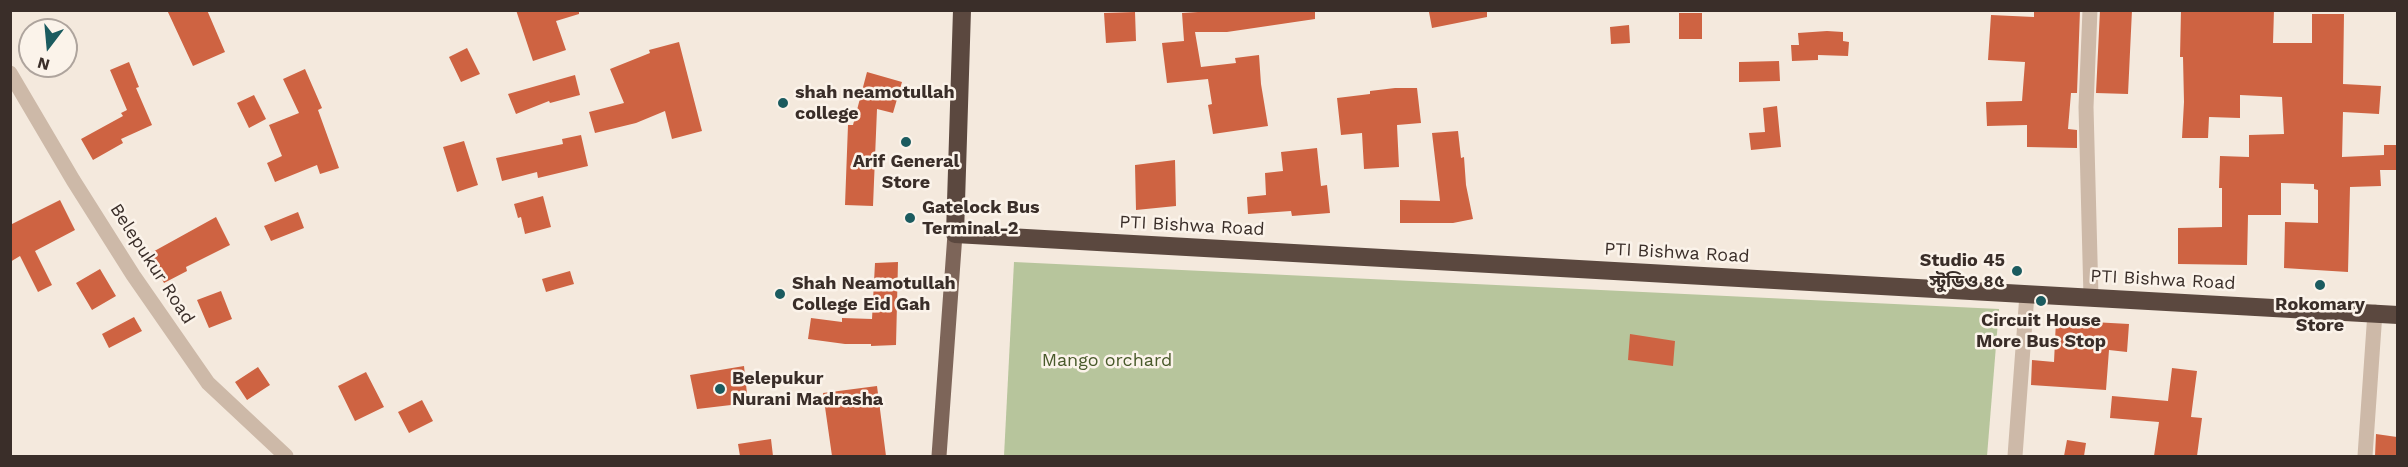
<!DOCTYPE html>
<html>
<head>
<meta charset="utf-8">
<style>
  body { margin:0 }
  #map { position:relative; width:2408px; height:467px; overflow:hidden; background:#f4e9dd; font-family:"Work Sans",sans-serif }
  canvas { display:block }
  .frame { position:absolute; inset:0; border:12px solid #3a2e29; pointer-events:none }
  .north { position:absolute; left:18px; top:18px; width:60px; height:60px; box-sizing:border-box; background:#fbf3ea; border:2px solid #aea49d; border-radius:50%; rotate:196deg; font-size:16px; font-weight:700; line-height:24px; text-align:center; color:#3a2e29 }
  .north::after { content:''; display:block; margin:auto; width:21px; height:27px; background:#1b5b5f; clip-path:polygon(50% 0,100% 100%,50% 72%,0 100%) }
</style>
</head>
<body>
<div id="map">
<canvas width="2408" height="467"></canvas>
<div class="frame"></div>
<div class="north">N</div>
</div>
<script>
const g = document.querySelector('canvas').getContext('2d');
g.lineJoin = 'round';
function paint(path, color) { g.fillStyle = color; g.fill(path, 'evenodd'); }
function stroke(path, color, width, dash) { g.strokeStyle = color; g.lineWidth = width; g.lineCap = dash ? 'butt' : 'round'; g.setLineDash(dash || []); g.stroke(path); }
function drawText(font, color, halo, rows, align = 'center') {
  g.font = font + ' "Work Sans","Noto Sans Bengali",sans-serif'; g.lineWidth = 5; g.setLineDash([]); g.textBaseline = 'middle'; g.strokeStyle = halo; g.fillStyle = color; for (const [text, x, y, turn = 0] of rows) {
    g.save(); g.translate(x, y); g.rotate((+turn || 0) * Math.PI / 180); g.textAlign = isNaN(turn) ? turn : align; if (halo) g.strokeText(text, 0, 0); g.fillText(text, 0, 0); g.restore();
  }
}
paint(new Path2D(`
  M1014,262L1999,309L1987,456H1004Z`), '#b7c59c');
paint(new Path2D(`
  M167,10H207L225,52L193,66Z
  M516,10H579V14L556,21L566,50L533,61Z
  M1230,10H1315V19L1227,32H1195L1201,67L1236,63L1235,58L1259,55L1261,84L1268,126L1213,134L1208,105L1212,104L1208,79L1167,83L1162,43L1184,41L1182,13Z
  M1436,10H1487V17L1432,28L1429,12Z
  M2034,10H2080L2077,93H2071L2068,129L2077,130V148L2027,147V125L1987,126L1986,102L2022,101L2025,62L1988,60L1991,15L2034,17Z
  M2100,10H2132L2128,94L2096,93Z
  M2181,10H2274L2273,43H2312V14H2344L2343,84L2381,86L2379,114L2343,112L2342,157L2384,155V145H2397V170H2380L2381,186L2350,187L2348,272L2284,268L2285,222L2318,223V190L2314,189V184L2281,183V215H2248L2247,265L2178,264V228L2222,227V188H2219L2220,156L2249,157V135L2284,134L2282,97L2240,95V118L2209,117L2208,138H2182L2184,102L2183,57H2180Z
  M1135,12L1136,41L1106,43L1104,13Z
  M1679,13H1702V39H1679Z
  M1629,25L1630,43L1611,44L1610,27Z
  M1827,31L1843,32V41L1849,42L1848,56L1818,55V60L1792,61L1791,45H1799L1798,33Z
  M679,42L702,131L672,139L665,111L636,123L595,133L589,112L624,103L610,69L650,53L649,50Z
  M467,48L480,74L461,82L449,57Z
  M1779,61L1780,81L1739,82V62Z
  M129,62L139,87L136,88L152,125L121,139L123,143L93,160L81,139L123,116L121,113L127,110L110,70Z
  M305,69L322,108L318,110L339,168L320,174L317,165L275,182L267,163L282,156L269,125L299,113L283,79Z
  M867,72L902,82L893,113L877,109L873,206L845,205L848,125H853Z
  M575,75L580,95L550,103L549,101L516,114L508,94Z
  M1395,88H1417L1421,123L1397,125L1399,167L1364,169L1362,133L1341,135L1337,98L1370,94V91Z
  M254,95L266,119L249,128L237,103Z
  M1777,106L1781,147L1751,150L1749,133L1765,132L1763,108Z
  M1458,131L1461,158L1464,157L1466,185L1473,219L1453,223H1400V200L1440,201L1432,133Z
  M581,135L588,166L538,178L537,172L502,181L496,158L563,144L562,139Z
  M464,141L478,185L457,192L443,147Z
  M1317,148L1321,186L1327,185L1330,213L1292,216L1291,211L1248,214L1247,197L1266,195L1265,173L1283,171L1281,152Z
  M1175,160L1176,206L1136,210L1135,165Z
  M543,196L551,227L525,234L521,217L518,218L514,204Z
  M60,200L75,230L35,251L52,285L38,292L20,256L10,262V225Z
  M298,212L304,228L271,241L264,226Z
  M216,217L230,245L186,267L187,271L164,283L149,254Z
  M898,262L896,345L871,346V344H845L808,339L811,318L842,322V318L872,319L875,263Z
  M100,269L116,296L92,310L76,283Z
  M570,271L574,284L546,292L542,279Z
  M221,291L232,319L209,328L197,300Z
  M134,317L142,331L109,348L102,334Z
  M2056,320L2129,324L2127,352L2109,350L2106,390L2031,385L2032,360L2054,362Z
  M1630,334L1675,341L1673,366L1628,360Z
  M744,366L748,403L697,409L690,375Z
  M258,367L270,385L247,400L235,382Z
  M2172,368L2197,371L2191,417L2202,418L2197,456H2154L2159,422L2110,418L2112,396L2168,401Z
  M366,372L384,407L355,421L338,386Z
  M877,386L886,456H832L823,393Z
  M422,400L433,421L409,433L398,412Z
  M2376,434L2397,437L2396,456H2375Z
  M771,439L773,456H740L738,444Z
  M2067,440L2086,443L2084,456H2064Z`), '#ce6342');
stroke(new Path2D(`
  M2090,10L2086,107L2091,297
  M10,73L73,180L133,275L208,383L286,456
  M2015,456L2027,294
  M2365,456L2375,312`), '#cdb9a8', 15);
stroke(new Path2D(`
  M939,456L955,234`), '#7d6559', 15);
stroke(new Path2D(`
  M962,10L955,234L2398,315`), '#5b483f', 18);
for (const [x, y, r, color] of [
  [783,103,6,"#1b5b5f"],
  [906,142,6,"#1b5b5f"],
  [910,218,6,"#1b5b5f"],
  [2017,271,6,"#1b5b5f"],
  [2320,285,6,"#1b5b5f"],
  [780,294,6,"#1b5b5f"],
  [2041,301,6,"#1b5b5f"],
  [720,389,6,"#1b5b5f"]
]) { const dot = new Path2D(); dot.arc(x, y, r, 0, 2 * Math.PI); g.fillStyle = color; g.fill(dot); stroke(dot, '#fbf3ea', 2); }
drawText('bold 18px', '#3a2e29', '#fbf3ea', [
  ["shah neamotullah",795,93],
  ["college",795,114],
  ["Arif General",906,162,"center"],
  ["Store",906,183,"center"],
  ["Gatelock Bus",922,208],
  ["Terminal-2",922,229],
  ["Studio 45",2005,261,"right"],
  ["স্টুডিও ৪৫",2005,282,"right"],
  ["Shah Neamotullah",792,284],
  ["College Eid Gah",792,305],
  ["Rokomary",2320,305,"center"],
  ["Store",2320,326,"center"],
  ["Circuit House",2041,321,"center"],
  ["More Bus Stop",2041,342,"center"],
  ["Belepukur",732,379],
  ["Nurani Madrasha",732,400]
], 'left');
drawText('18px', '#3a2e29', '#fbf3ea', [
  ["PTI Bishwa Road",1192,226,3],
  ["PTI Bishwa Road",1677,253,3],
  ["Belepukur Road",152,264,57],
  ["PTI Bishwa Road",2163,280,3]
]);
drawText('18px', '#495a2b', '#fbf3ea', [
  ["Mango orchard",1107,361]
]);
</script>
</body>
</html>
